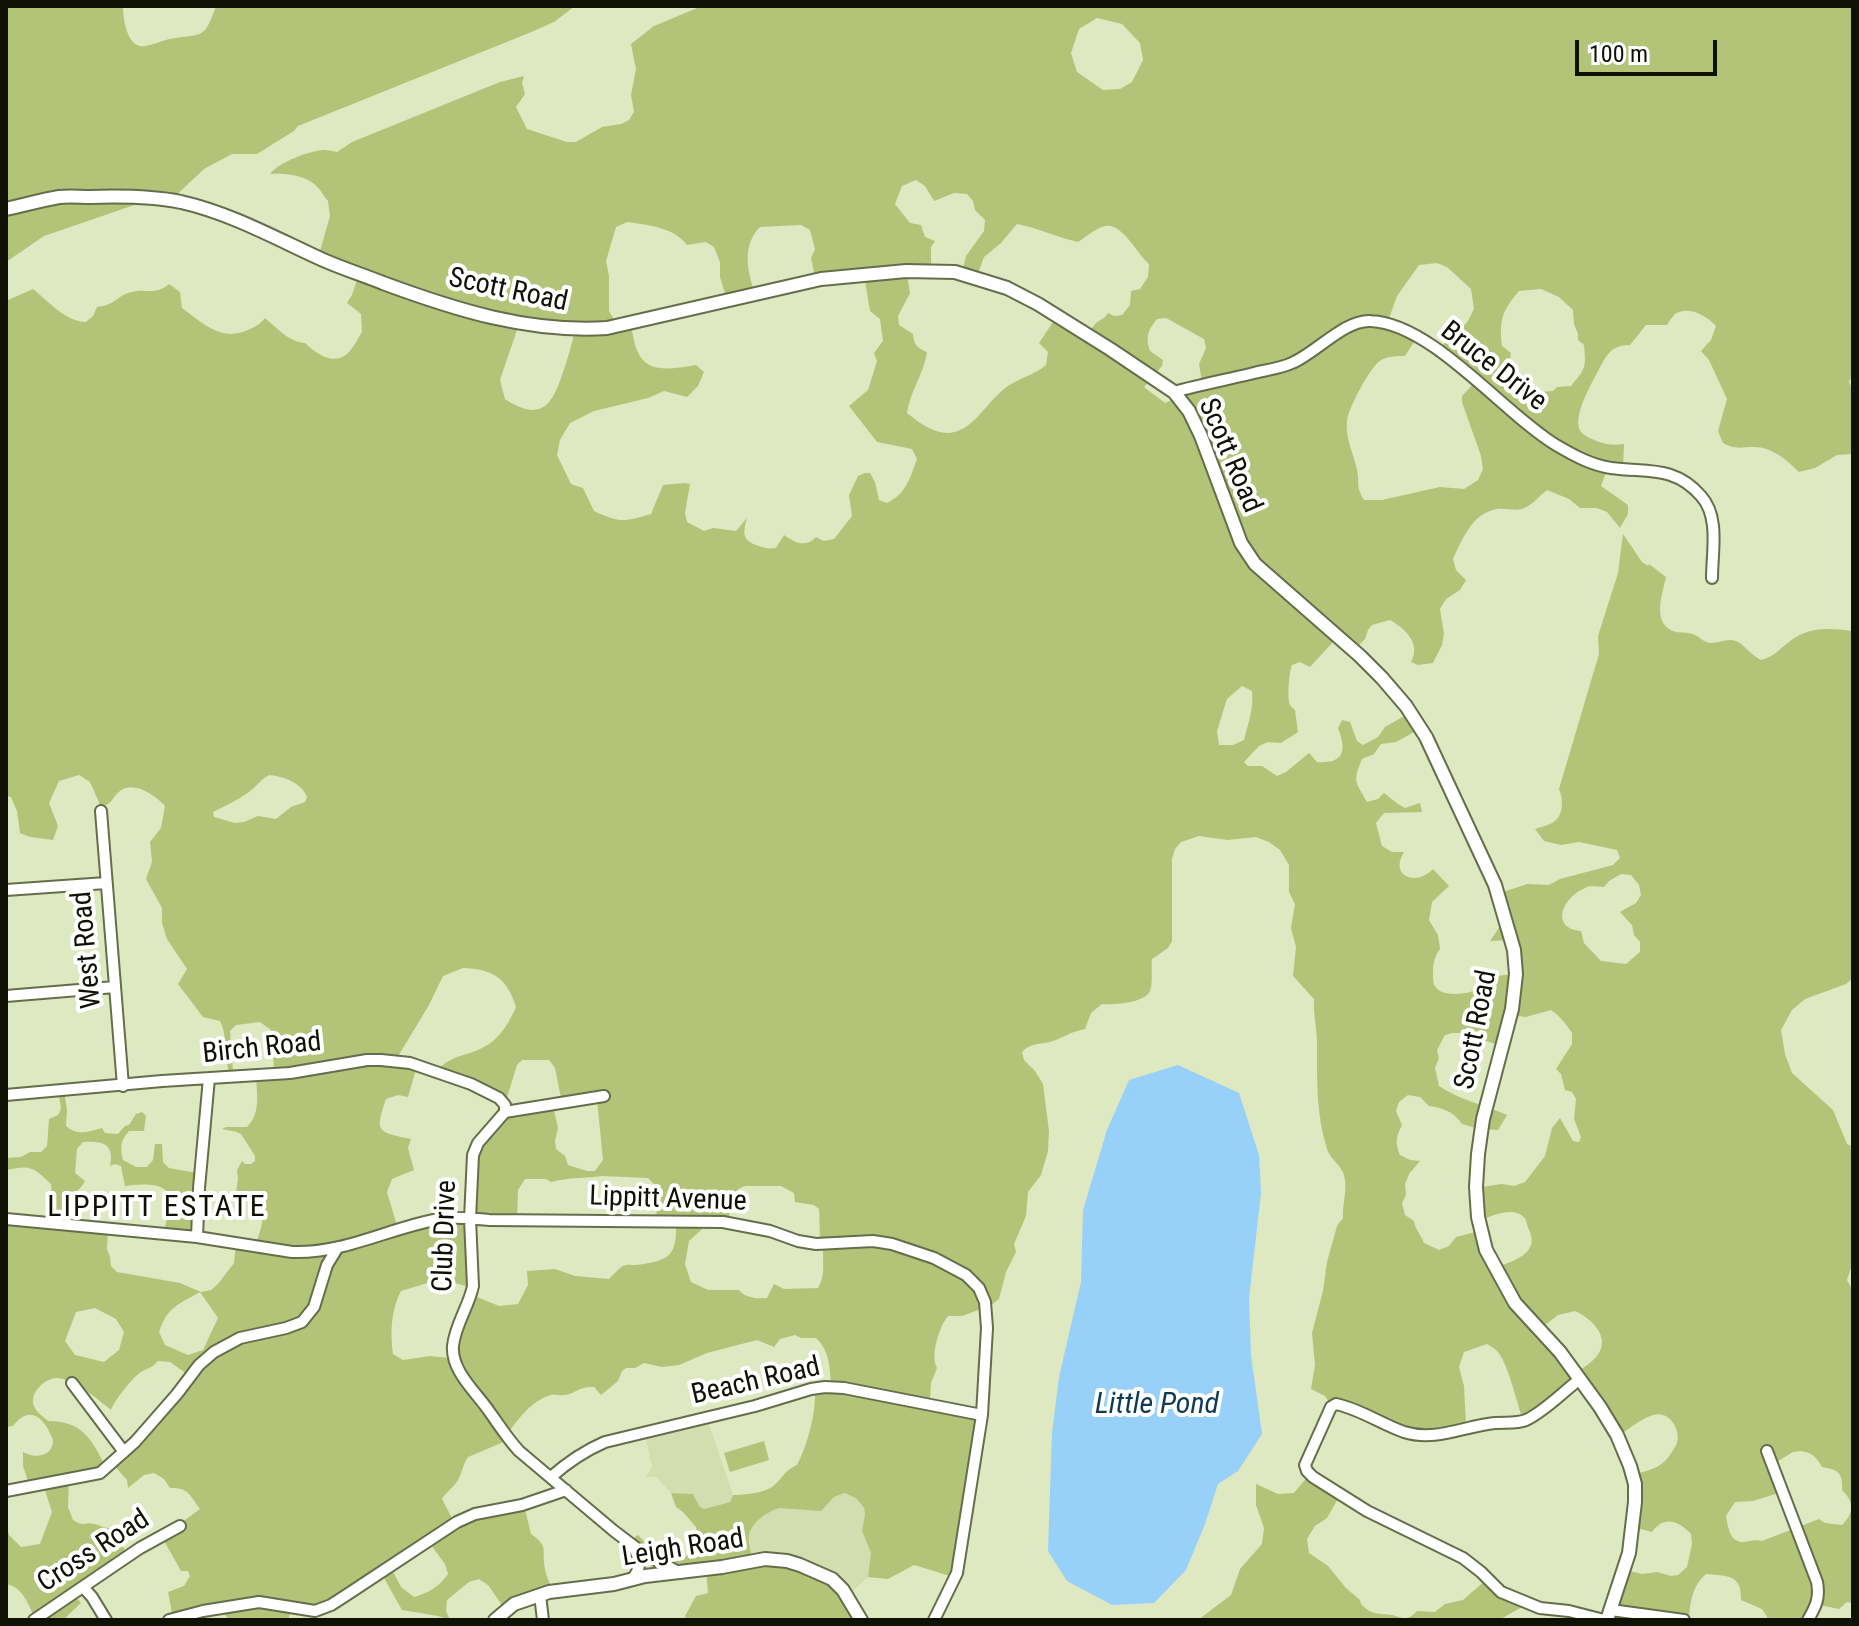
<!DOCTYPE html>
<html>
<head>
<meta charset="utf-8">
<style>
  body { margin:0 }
  #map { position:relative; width:1859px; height:1626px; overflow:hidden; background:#dee8c1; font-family:"Roboto Condensed",sans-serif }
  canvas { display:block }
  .frame { position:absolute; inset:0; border:8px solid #0e1104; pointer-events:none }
  .scale { position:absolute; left:1575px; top:40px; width:142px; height:36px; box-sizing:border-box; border:4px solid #0e1104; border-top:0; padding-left:10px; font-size:24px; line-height:28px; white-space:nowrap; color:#0e1104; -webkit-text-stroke:6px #fff; paint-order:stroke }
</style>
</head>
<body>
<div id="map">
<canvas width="1859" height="1626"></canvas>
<div class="frame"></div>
<div class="scale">100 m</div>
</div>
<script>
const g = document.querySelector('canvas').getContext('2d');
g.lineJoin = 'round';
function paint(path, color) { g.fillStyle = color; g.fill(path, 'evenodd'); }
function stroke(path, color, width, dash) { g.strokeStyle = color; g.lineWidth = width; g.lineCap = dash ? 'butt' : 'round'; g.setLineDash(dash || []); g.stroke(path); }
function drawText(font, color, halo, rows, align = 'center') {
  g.font = font + ' "Roboto Condensed",sans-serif'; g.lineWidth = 8; g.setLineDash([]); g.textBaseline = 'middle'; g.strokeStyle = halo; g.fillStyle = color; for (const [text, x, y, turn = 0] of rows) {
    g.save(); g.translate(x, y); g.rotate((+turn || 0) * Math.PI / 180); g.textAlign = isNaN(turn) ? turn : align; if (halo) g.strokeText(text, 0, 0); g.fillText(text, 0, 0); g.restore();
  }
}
paint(new Path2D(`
  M708,1421L733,1495L730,1502L703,1509L699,1507L693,1494L671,1493L656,1477H646L652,1467L645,1434Z
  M845,1493L858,1499L864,1508L865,1514L862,1531L871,1553L868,1577L846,1597L752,1557L749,1534L753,1526L772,1509L834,1497Z`), '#d2deb0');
paint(new Path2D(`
  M6,6H123C123,19 127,49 145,46C153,45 161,41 170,39C202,33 204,41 216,6H575L554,22L529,33L298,126L294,131L257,154H232L204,169L169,202L146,201L44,236L6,262Z
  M702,6H1853V374L1849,382L1853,390V454L1837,455L1815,468L1799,472C1787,460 1772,447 1754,447C1740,447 1736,450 1723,443L1718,431L1727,399L1709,360L1701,351L1711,340L1716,326C1707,316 1689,305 1675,314C1674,315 1667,324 1667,325H1646L1630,345C1623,345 1618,346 1612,350C1604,357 1600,368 1595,377C1588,390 1572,419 1581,432C1583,435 1590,438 1592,439C1602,444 1613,446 1624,444L1623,467H1608L1601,486L1628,505V514L1620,528L1607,512L1597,508H1580L1569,499L1547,490C1539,496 1532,506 1522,509C1516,511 1506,508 1497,509C1472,513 1462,540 1453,559L1456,570L1466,580L1460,590L1446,599L1440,609L1444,634L1442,645L1433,663L1418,665L1411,662C1421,644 1406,629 1390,620L1372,625L1368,630L1365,639L1350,654L1334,641L1310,667L1300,662L1292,665C1289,672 1287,700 1290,705C1291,707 1293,708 1295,710L1298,732L1281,743L1268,742L1259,746L1244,762L1248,766H1262L1277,776L1286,772L1309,753L1317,762C1344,764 1347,751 1338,728L1342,720L1350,722L1357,741L1363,745L1378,737L1385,727L1406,715L1416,731L1396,742L1381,744L1374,754L1362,759C1352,782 1356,782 1367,802L1378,799L1384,793L1398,804L1405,808L1420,803L1422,812L1384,813L1376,823L1382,846L1392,852H1404C1389,876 1416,887 1433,869L1449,886L1432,902L1429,920L1438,935L1440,949C1434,957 1433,964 1433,973C1433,976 1433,984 1435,986C1441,997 1461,994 1471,992L1482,978L1512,974L1509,940L1490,941L1505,919L1501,888L1503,892L1527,884L1549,885L1560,879L1613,865L1620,858L1617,850L1579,842L1561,845L1544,841L1535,829C1541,827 1550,825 1555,821C1564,814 1563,798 1559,789L1599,654L1598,636L1618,573L1623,534L1642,562L1648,566L1649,564L1666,577C1662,595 1651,625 1676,632C1682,633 1689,632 1695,635C1700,637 1704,643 1711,643C1720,643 1727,638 1736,641C1742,643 1751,655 1761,660C1775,656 1777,651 1789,642C1808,626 1830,628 1853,631V978L1846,984L1805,999L1792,1010L1781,1030L1785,1054L1792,1073L1833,1110L1847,1144L1853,1147V1262L1847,1280L1853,1291V1603L1847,1602L1839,1609L1819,1605L1811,1620H1769L1762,1609L1741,1600C1742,1574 1727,1576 1706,1574C1692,1586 1690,1603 1689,1620H1605L1622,1569L1642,1574L1657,1572L1671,1576L1678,1575L1687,1567L1692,1544L1691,1534C1679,1521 1664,1515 1652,1532L1630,1526L1631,1496L1627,1476C1641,1472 1656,1471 1667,1459C1670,1455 1675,1448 1677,1443C1681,1429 1669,1410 1653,1415C1642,1418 1626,1431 1615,1438L1577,1380L1534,1416L1522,1417C1516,1400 1508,1363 1497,1351C1494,1348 1490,1346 1487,1344L1464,1352L1459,1367L1464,1386L1466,1424L1448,1432L1409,1433L1331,1405L1325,1396L1311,1389L1315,1365L1312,1333L1323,1291L1327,1262L1337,1226L1343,1218C1342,1204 1348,1190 1344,1175C1341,1165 1330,1159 1327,1149C1316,1114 1317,1079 1317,1043C1317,1028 1313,1014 1314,999L1293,976L1296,947L1291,928L1295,904L1289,892V865L1280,850L1269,842L1256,837L1227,840L1199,836L1181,842L1175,849L1172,859V941L1168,948L1152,959C1151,968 1153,983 1150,991C1145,1003 1113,1005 1102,1004L1091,1013L1085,1029C1073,1031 1064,1037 1053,1041C1041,1045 1031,1042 1022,1052L1024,1060L1035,1071L1043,1084L1049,1131L1048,1151L1041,1175L1028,1192L1026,1216L1014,1244L1016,1252L1006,1272L999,1299L984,1311L981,1309L962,1316H948C939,1327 930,1356 937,1368L931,1383L930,1401L977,1416L959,1569L950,1576L914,1565L888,1579L868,1577L871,1553L862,1531L865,1514L864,1508L857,1499L845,1493L834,1497L821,1511L779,1508C768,1511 750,1524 749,1536C748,1542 751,1551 752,1557L823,1576L856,1613L848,1620H687L685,1616L696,1596L708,1593L706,1569C668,1569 660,1565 632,1539L638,1535L652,1549L685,1557L699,1544L696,1527L683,1512L676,1507L671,1493L693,1494L699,1506L704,1509L730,1502L733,1495C744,1495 763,1493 772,1487C783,1479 782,1472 797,1465C808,1443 816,1414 815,1390L831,1386C830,1369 830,1351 816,1338H801L795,1335L780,1339L774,1347L757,1340L707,1353L679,1365L662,1367L644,1363L635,1368H626L622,1371L618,1381L601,1395L594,1387C578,1386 576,1394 564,1395C560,1396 556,1394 551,1395C530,1401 518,1420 505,1437L506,1441L468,1457C462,1465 462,1476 456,1483C452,1489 446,1492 442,1499L453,1520L524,1505L531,1534C550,1547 541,1551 545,1569C546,1576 550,1583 552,1589L504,1608L488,1585L479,1579L469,1582L447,1600L446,1611L450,1620L438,1616L402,1610L380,1571L317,1609L292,1607L288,1620H229L221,1609L173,1618L168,1592L184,1586L190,1576L188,1571H181L162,1537L200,1509C190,1496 189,1487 170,1488L164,1479L154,1473L144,1475L128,1488L127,1480L112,1463L190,1376L170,1362L158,1361C151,1369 149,1367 141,1372C133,1377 114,1401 111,1410C99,1400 74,1379 57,1378C44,1378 27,1395 35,1408C37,1413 44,1417 48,1421C82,1421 92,1439 105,1466L69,1479L68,1507L73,1520C86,1528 83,1521 94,1524C100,1525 103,1528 110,1528L117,1535L128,1556L73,1594L81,1603L63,1620H33L35,1618C28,1604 23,1587 6,1584V1522L9,1535L21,1547L40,1544L52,1512L43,1484L28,1481L23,1466V1452C34,1458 52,1458 53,1441C53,1437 49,1433 48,1429C38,1412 26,1409 13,1426L6,1427V1217L45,1219L52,1195L51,1184C32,1167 32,1165 6,1170V1158L21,1157L30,1152H41L47,1146L49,1119L58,1115L61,1109L58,1089L63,1086L67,1109L66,1126C77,1136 88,1132 102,1128L105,1133L118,1134L125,1126L129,1125L136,1114L142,1112L146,1116L144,1131H129C120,1141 120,1148 123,1160L136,1167H147L153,1160L155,1144H162L163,1162L169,1168L197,1173L193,1234L165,1231C165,1222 169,1214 170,1205C174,1180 140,1184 125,1186L121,1166L115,1164L110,1166C115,1143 102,1141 83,1142L77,1149L75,1173L85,1181L82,1186L75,1193L68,1222L108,1229L107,1249L110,1257L111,1266L117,1272L180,1283L201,1292L211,1290L218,1284L234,1263L236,1242L256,1244C261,1227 271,1208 248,1202L243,1193L236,1192L238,1179L237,1170L242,1161L245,1164H251L255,1161V1156L241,1134L237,1132L222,1129L226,1127H247C262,1113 256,1090 256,1072L274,1069L271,1030L260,1022L236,1025L230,1031L233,1071L229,1072C224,1055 228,1036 220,1021L203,1017L178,984L187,969L167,939L162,923V908L146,879L152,862L150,842L161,828L165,806C156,796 134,780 120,791C111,798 114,803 101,807L90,782L79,775L59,781L49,803L58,826L53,840L30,837L20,833L17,811L11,797L6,796V301L33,289C48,301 66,322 86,322L93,316L97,307C101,306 106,306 109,304C118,300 121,294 132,292C147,288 155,296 169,284L180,292L182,308C204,324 222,343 250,329C257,326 260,324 265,318C277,328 289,342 305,343C316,353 332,366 347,354C353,349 358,338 362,332L361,314L347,303L352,295L359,274L318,258L330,216L328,201C325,198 323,194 320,190C309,175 287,173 270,174C279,162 309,151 324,150C327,150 334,151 337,152L352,142L500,82L524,76L522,83L525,94L516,107L527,129L567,142H576L602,127L621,124L629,120L634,112L631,95L636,69L631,44L654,26ZM1097,18L1122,24L1140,43L1143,60L1132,82L1120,89L1103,90L1077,72L1071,53L1079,29ZM916,180L925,186L934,201L954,193L967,194L973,201L975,210L985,220L984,231L966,256L962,272L980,278L978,273L984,257L1001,243L1017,224C1038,228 1057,237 1078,242C1086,237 1097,227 1106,226C1122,223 1138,255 1149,264L1148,277L1140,289L1131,291L1130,305L1122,315L1114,316L1108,313L1105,317L1096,323L1084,338L1055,319L1039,343L1048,352L1046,365C1034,375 1020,378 1008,386C998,393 989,404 981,413C955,443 935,436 907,413C910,391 924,374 927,352C917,348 914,345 913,334L899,325L898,316L910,293L906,269L931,267V247L935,241L925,237L921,225L910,223L895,204L902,186ZM627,222C647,225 674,227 687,245L706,242L714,247L720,262V277L727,300L755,293C747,271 742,245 760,227L801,225L810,230L815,249L811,258L816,281L864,275L870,311L880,319L883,341L874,353L877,361L868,390L849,406L877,442L912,449L917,459C910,478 906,494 887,503L879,500L875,482L870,473H865L858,476L849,495L852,516L834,539L824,541L816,537C806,548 795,543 784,535L776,548C768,549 764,548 756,545C742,540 743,532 747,518L736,531L713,528L704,531L687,522L685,513L690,484L684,483L663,485L651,514C624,522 619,523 594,511L583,488L571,484L557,455L560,440L570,423L594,411L648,398L664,391L687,397L698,386L704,372L696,365C651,373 636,370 631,322L616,323L609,311V276L606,261L616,227ZM1437,263L1447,267L1471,289L1474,309L1468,321L1458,333L1448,338L1438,352L1474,383L1462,396V402L1481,456L1483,469L1478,480L1464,489L1440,487L1382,500H1364C1355,485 1360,485 1357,470C1354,454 1345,439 1347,421C1348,409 1370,367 1380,361C1387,356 1396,356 1405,356L1416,339L1387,324L1397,296L1419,265ZM1541,289L1559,297L1573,310L1574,324L1578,334V340L1584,345C1586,368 1586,368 1571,386L1557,387L1553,391C1531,393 1528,391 1512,377L1510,360L1511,353L1502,346C1499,320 1502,311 1519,291ZM1166,318L1204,339L1206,348L1199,364L1203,387L1165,403L1144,387L1162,366L1163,360L1150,351C1145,337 1148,330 1157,319ZM520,321L575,329C572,344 568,358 563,372C552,407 540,422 505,399L500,380ZM1242,686L1252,691C1254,708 1248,724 1244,740L1233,745H1219L1217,731L1227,699ZM269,775C283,776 302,783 307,797L305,802L291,807L276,819L258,816L244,822L235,823L214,817L213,812C225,806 238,800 249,792C257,786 259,781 269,775ZM1621,874L1631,875L1639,885L1641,895L1636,903L1620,912L1632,925L1634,935L1640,942V952L1626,964L1601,961L1584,943L1581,931C1549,928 1563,897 1585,888C1590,885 1597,887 1604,887L1609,881ZM463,968C493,969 507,978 516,1007C510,1021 501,1036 489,1044C470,1057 455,1052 436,1071L497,1098L504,1107L517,1065L522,1060H549L555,1068L562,1103L597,1100L603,1160L595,1171H587L568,1165L565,1156L556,1149L555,1141L558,1128L553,1106L501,1112L473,1144L467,1166L469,1218L398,1229L387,1192L392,1179L414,1170L408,1148L411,1139C378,1132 374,1133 386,1099L398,1095L408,1097L417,1066L397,1058L429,1005L443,976ZM1551,1010C1560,1016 1566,1024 1572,1033V1044L1556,1069L1561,1074L1565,1090L1572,1092L1576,1099L1574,1119L1581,1137L1579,1142L1573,1141L1560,1118L1552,1128L1545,1156L1525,1182L1514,1186L1502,1184L1475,1188L1479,1221C1491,1216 1516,1204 1526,1220C1526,1221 1529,1231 1530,1232C1532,1239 1533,1243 1529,1249C1523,1259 1506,1263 1496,1268L1479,1231L1456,1237L1449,1246L1439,1250L1424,1243C1421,1235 1415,1229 1414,1221L1405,1215L1402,1203L1406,1195L1405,1184L1409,1174L1420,1161L1410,1160L1400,1155C1395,1143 1396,1136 1402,1125L1396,1111L1399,1102L1408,1095L1420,1097L1429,1106C1443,1108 1453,1111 1462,1124L1479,1129L1498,1130L1507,1115C1485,1105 1459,1100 1439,1086L1435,1068L1439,1058L1437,1050L1445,1035L1453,1033H1477L1483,1040L1502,1046L1510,1015L1526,1017ZM602,1176L648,1178L654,1184L657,1218L676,1221C677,1255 671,1261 636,1265C631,1265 628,1264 623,1266C618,1269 613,1275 609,1279L575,1276L555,1269L527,1271L528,1285L518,1304L499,1306L477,1297L471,1298L449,1358L430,1356L403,1360L393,1354C390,1333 391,1310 401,1291L434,1281L451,1282L473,1288L472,1219L517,1220L518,1190L525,1179H546L551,1182C564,1178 587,1178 602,1176ZM745,1186H781L794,1193L795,1202L814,1205L819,1209L820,1241L824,1243C821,1260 827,1273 818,1288L784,1289L774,1284L767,1298C757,1299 745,1298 739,1290H708L691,1282L685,1264L689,1241L711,1221L729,1222C730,1208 730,1190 745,1186ZM200,1292L218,1318L203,1350L188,1355L165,1345L159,1332C168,1306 178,1305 200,1292ZM95,1308L116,1319L124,1332L119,1350L104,1362L75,1355L65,1341L76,1312ZM1575,1311C1593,1319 1612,1339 1596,1357C1590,1364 1581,1369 1574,1374L1540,1329L1558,1315ZM1801,1451C1812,1453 1816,1456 1822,1467C1838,1470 1843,1472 1842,1490C1855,1503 1854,1513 1842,1525L1825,1523L1819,1519L1762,1541C1754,1539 1749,1542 1742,1542C1729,1541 1728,1526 1726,1516L1735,1502L1753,1501L1779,1493L1773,1464L1793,1452ZM428,1541L445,1564L448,1574C439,1587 428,1593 414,1597L401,1587L390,1566Z
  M764,1441L769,1460L730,1472L724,1453Z
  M1309,1475L1339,1497L1327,1518L1315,1526L1307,1539L1309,1553L1328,1566L1346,1588L1360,1600L1361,1604C1372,1616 1379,1613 1392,1615C1404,1618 1406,1622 1417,1611L1435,1612L1445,1604L1463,1600L1486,1580L1519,1601L1522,1607L1499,1620H1198L1231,1595L1240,1569L1262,1544L1264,1528L1256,1505V1484L1278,1494L1294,1493Z`), '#b3c479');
paint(new Path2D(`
  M1178,1065L1239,1093L1259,1155L1261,1193L1249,1298L1251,1355L1262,1434L1238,1471L1218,1484L1205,1524L1186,1570L1154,1603L1112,1605L1067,1581L1048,1551L1052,1433L1059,1377L1081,1282L1083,1210L1107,1130L1129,1080Z`), '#97d0f8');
const minor = new Path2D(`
  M1174,392C1199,385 1225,380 1250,374C1264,370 1279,369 1292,363C1316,353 1345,319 1371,321C1433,324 1503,413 1556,445C1573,455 1591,465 1611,468C1647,473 1674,465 1701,496C1720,517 1712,552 1712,578
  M101,811L123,1086
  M6,890L106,883
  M6,996L115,987
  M6,1095L162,1081L290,1073L367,1060H381L410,1063L471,1084L499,1098L505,1105V1112
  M604,1096L505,1112L478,1143L473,1155L470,1219L473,1286C469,1306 455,1325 453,1346C451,1371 476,1392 489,1411C499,1425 507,1438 519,1451L614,1531L643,1553L680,1573
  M6,1219L197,1237L292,1252C344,1254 389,1228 439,1219C455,1216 473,1219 489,1220L723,1222L770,1231L798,1241L816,1244L873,1241L892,1244L934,1258L966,1275L979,1288L985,1302L987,1328L982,1415L957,1573L934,1620
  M197,1237L199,1188L209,1078
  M1580,1379C1564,1391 1544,1412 1526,1420C1516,1424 1506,1422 1495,1423C1464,1426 1436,1442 1404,1432C1381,1424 1360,1409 1336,1404L1331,1407L1305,1465L1307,1471L1313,1477L1367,1511L1463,1558L1481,1572L1501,1592L1540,1608L1569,1611L1604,1620
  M72,1383L124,1452
  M1767,1451L1817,1582C1820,1598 1816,1606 1808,1620
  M551,1477C568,1462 584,1451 605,1442L755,1406L811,1389L825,1387L844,1388L982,1415
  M6,1491L100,1473L135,1442L177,1394L199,1365L214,1352L240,1338L286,1328L302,1322L314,1307L327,1265L338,1247
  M632,1580C640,1569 642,1561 634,1549
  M83,1587L92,1597L106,1620
  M540,1595L543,1620
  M1611,1610L1684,1620
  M34,1620L140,1548L180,1526
  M169,1620L203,1611L259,1602L315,1611L331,1605L348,1594L457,1522L475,1514L522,1505L566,1490`);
const tertiary = new Path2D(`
  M6,209C24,205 42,200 59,197C69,196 80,197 90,197C120,196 151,196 181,202C230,213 275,238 321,259C341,268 363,275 383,283C456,310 529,333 607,328L821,279L906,271L955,272L1007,288L1038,304L1110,349L1174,392L1189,411L1201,436L1241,543L1255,564L1360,656L1382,678L1406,706L1426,737L1495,885L1514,950L1516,974L1512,1009L1483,1119L1478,1154L1476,1187L1478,1217L1486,1250L1515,1303L1560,1352L1600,1407L1617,1435L1630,1466L1635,1484V1502L1629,1553L1607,1620
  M495,1620L514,1604L549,1592L614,1584L645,1576L722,1567L765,1559L787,1561L800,1565L832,1579L843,1590L861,1620`);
stroke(minor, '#656e4b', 14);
stroke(tertiary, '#656e4b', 16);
stroke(minor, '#fff', 10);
stroke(tertiary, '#fff', 12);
drawText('28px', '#0e1104', '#fff', [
  ["Scott Road",508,291,12],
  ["Bruce Drive",1493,367,38],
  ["Scott Road",1229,456,67],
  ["West Road",88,950,-95],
  ["Scott Road",1477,1030,-79],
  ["Birch Road",262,1049,-6],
  ["Lippitt Avenue",668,1200,2],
  ["Club Drive",446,1236,-88],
  ["Beach Road",756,1382,-13],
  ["Leigh Road",683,1549,-9],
  ["Cross Road",94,1552,-33]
]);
g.letterSpacing = '2px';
drawText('30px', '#0e1104', '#fff', [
  ["LIPPITT ESTATE",157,1208]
]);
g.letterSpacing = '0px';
drawText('italic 30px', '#0e3b55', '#fff', [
  ["Little Pond",1157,1405]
]);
</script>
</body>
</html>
